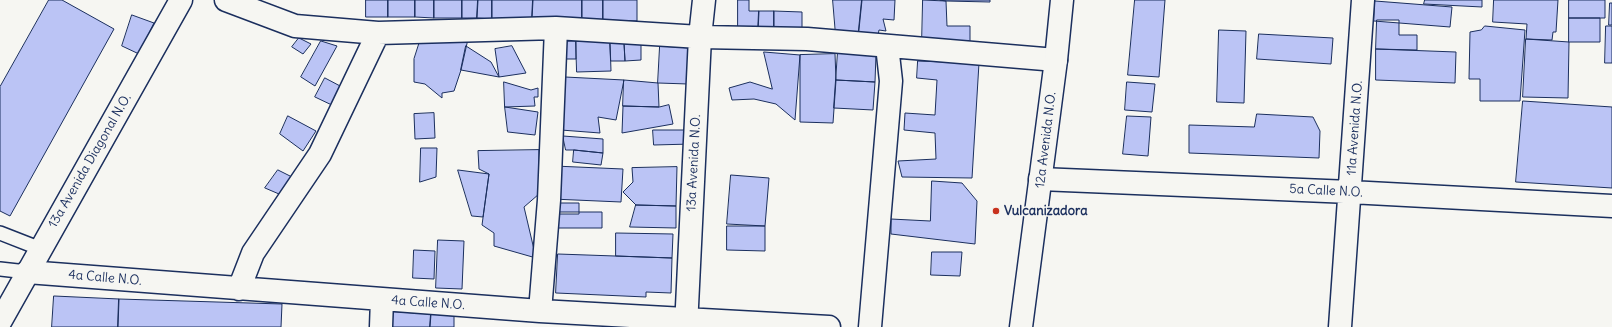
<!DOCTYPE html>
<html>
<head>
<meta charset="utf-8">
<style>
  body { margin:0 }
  canvas { display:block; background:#f6f6f2 }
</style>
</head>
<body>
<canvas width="1612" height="327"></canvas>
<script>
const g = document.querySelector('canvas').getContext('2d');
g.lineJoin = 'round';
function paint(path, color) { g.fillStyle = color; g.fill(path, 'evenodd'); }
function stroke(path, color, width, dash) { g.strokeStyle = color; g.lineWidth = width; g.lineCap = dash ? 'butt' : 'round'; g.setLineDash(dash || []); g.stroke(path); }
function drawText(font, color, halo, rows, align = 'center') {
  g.font = font + ' Delius,sans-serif'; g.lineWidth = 3; g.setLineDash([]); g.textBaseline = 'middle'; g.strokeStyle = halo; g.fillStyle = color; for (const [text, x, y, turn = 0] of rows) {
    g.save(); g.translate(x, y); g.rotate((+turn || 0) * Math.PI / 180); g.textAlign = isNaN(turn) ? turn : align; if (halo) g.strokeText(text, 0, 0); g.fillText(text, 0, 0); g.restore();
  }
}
const building = new Path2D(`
  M49,0H62L114,29L10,216L0,211V87Z
  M366,0H388V17H366Z
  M388,0H415V17H388Z
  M415,0H434V18L415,17Z
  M434,0H462V18H434Z
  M462,0H478L477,18H462Z
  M478,0H492V19L477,18Z
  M492,0H533L532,19H492Z
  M533,0H582V20L532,19Z
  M582,0H603V20H582Z
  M603,0H637V21L603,20Z
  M738,0H749V11H759L758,32L738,31Z
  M833,0H862L858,39L836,36Z
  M862,0H895L894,20L883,19L886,31L879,30L877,40L858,39Z
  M923,0L946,1L947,26H970V45L922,42Z
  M940,0H990V2L946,1Z
  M1135,0H1165L1159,77L1128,75Z
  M1425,0H1482V7L1424,4Z
  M1494,0H1558L1556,32H1553L1552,40L1526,39L1527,24L1493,22Z
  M1569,0H1605V18H1569Z
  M1375,1L1452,7L1450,27L1374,21Z
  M1610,3H1612V25H1609Z
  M759,11H774V32H758Z
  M774,11L802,12V32H774Z
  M132,15L154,23L139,54L122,46Z
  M1569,18H1600V42H1569Z
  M1377,20H1399V35H1417V50L1376,49Z
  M1485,26L1525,30L1520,101H1480V79H1469L1470,32L1481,30Z
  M1606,26H1612V63H1605Z
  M1219,30L1246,31L1244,103L1217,102Z
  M1259,34L1333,38L1331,64L1257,59Z
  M299,38L311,44L303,54L292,47Z
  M421,38L468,39L461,70L454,91L442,93V98L425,84L414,82V59Z
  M1526,39L1569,42L1568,98L1523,97Z
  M321,41L337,46L315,86L301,77Z
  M564,41H576V59H564Z
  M576,41H610L611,71L577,72Z
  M610,41L624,43L625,61H611Z
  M641,42V60L625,61L624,43Z
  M466,46L491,62L499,77L461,70Z
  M512,46L526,73L499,77L495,49Z
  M660,46L690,48L688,84L658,83Z
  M1376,49L1456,52L1455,83L1376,80Z
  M838,51L876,54L875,82L836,80Z
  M764,52L800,55L795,120L776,104L754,99L732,100L729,88L750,82L772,89Z
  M835,54L836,80L833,123L800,122V55Z
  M918,61L979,63L972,178L902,177L898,161L936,159L935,133L904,130L905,113L935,115L937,80L917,78Z
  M565,77L624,80L616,120L598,117L600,133L561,130Z
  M325,78L342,87L336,107L315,97Z
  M624,80L658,83L659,107L623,106Z
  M836,80L875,82L873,110L834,108Z
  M504,82L531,90L538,88V97H534L535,106L505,107Z
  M1127,82L1155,84L1152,112L1125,110Z
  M1523,101L1612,107V188L1516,182Z
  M669,105L673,124L622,133L623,106L659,107Z
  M505,107L538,112L535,135L508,132Z
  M434,113L435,138L415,139L414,114Z
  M1257,114L1313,117L1320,131L1319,158L1189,153V125L1254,127Z
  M288,116L316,131L303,151L280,134Z
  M1127,116L1151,117L1148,156L1123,154Z
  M653,130H692V144L654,145Z
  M563,136L603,139V153L574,150H566Z
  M421,148H437L436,177L420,182Z
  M539,150V194L524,207L536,258L494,246V233L482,225L489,174L479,169L478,151Z
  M574,150L603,153L601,165L573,162Z
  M554,166L623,169L621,202L552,199Z
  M677,167L676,206L636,205L623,192L633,182L632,168Z
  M278,170L294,178L279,194L265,188Z
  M458,170L489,174L483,217L472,216Z
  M731,175L769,178L765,226L727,224Z
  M932,181L962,183L977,201L975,244L891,234V219L930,221Z
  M558,203H579V214H558Z
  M636,205L676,206V228L630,227Z
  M554,212H602V228H554Z
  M727,226H765V251L727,250Z
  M616,233L673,234L672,258L616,256Z
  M438,240L464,241L462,289L436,288Z
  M414,250L435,251L434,279L413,278Z
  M932,252H962L960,276L931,275Z
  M558,254L672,258L671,293L646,292V297L556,293Z
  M54,296L119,299L118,327H52Z
  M119,299L282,304L281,327H118Z
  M384,311L431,314L430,327H384Z
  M431,314L454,316V327H430Z`);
paint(building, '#bbc4f5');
stroke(building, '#1b2f5e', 1);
const service = new Path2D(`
  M0,233L41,249
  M0,269L27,272`);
const minor = new Path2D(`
  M226,0L295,26L378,33L556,28L700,37L807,39L1056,60
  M1040,179L1350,192L1612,206
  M27,272L540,311L829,327
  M239,289L253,253L320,154L378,33
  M540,311L549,200L556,28
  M381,327L382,299
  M686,327L700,37L704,0
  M870,327L891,81L887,46
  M1340,327L1363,0`);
const tertiary = new Path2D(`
  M0,322L181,0`);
const secondary = new Path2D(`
  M1021,327L1056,60L1062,0`);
stroke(service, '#1b2f5e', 16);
stroke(minor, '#1b2f5e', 25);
stroke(tertiary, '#1b2f5e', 25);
stroke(secondary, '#1b2f5e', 25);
stroke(service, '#f6f6f2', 13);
stroke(minor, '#f6f6f2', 22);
stroke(tertiary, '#f6f6f2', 22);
stroke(secondary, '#f6f6f2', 22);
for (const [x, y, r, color] of [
  [996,211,4,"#c8321e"]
]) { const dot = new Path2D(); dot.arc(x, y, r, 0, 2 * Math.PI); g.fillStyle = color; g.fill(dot); stroke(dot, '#f6f6f2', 1.5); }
drawText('13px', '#1b2f5e', '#f6f6f2', [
  ["11a Avenida N.O.",1355,128,-86],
  ["12a Avenida N.O.",1046,140,-83],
  ["13a Avenida Diagonal N.O.",90,161,-60],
  ["13a Avenida N.O.",694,163,-87],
  ["5a Calle N.O.",1326,191,3],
  ["4a Calle N.O.",105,278,5],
  ["4a Calle N.O.",428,303,4]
]);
drawText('bold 13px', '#1b2f5e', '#f6f6f2', [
  ["Vulcanizadora",1004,211]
], 'left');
</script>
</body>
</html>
